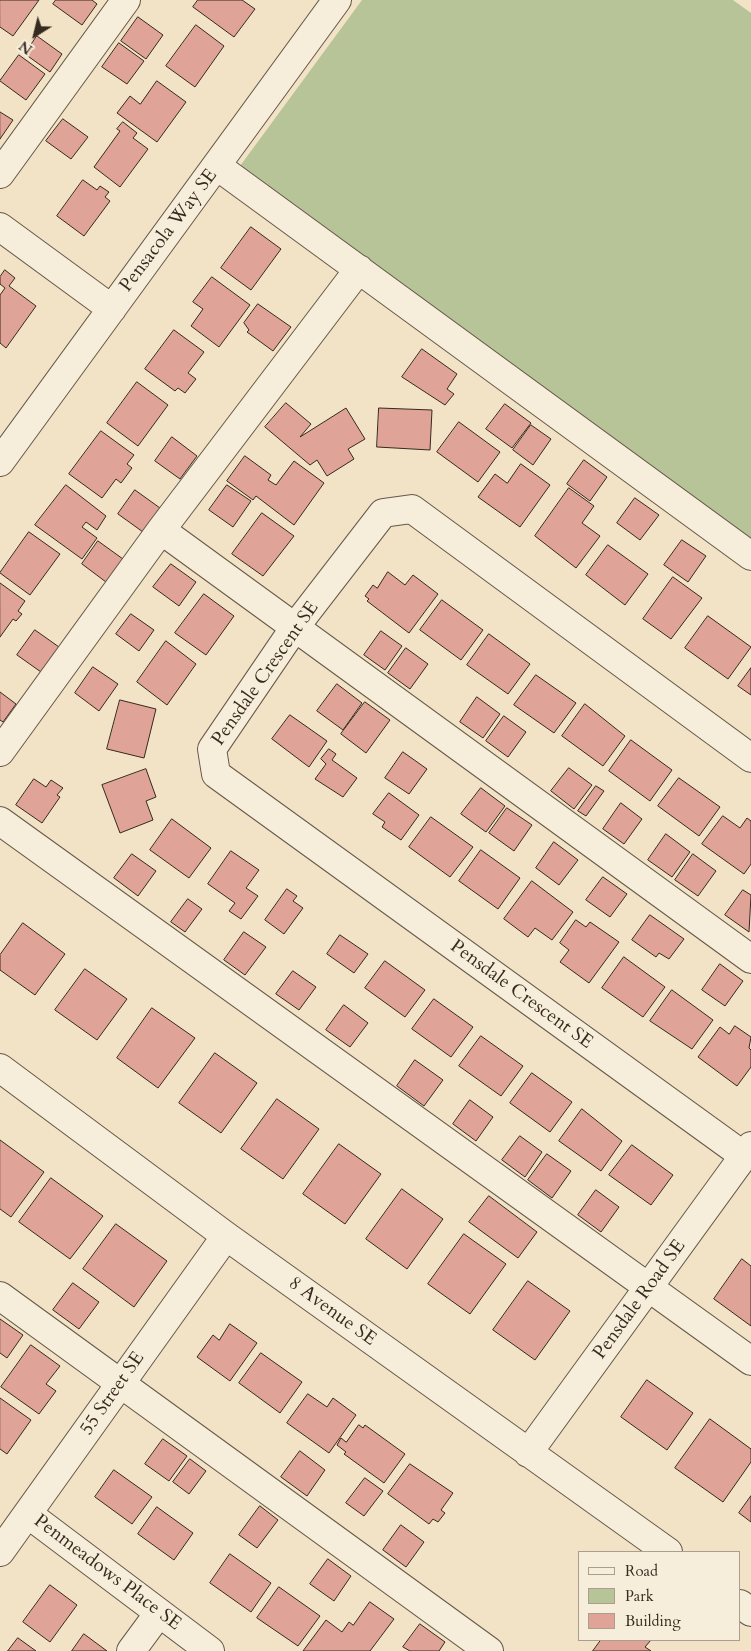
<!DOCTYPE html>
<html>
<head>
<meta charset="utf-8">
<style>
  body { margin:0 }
  #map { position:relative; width:751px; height:1651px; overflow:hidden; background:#f2e3c7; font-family:Cardo,serif }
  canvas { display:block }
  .legend { position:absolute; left:578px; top:1551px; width:162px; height:90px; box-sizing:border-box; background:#f7eddb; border:1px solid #aa9f8f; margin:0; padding:6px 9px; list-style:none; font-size:15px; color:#36291e }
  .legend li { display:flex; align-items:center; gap:10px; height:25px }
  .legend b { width:25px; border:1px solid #aa9f8f }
  .north { position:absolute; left:10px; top:10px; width:50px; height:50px; -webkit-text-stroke:4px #f7eddb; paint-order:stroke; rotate:216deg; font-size:14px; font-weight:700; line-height:20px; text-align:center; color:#36291e }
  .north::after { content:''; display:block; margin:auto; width:18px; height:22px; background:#36291e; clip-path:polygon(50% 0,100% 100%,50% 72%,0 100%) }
</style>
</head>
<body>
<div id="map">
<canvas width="751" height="1651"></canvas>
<ul class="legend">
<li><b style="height:6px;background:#f7eddb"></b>Road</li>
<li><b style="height:14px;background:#b7c498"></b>Park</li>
<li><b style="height:14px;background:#dfa397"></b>Building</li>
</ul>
<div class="north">N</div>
</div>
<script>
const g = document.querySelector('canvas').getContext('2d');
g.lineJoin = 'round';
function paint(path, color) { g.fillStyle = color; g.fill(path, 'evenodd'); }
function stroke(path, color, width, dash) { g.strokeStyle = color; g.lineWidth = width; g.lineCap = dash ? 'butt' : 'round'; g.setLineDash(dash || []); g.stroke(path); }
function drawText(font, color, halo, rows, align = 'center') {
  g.font = font + ' Cardo,serif'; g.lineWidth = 5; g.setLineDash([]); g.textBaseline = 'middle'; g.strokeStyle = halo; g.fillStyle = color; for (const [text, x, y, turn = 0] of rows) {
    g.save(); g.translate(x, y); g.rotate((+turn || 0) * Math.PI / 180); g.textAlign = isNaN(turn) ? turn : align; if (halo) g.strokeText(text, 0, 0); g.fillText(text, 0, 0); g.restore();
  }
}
paint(new Path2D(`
  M362,0H733L751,13V540L240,166Z`), '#b7c498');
const building = new Path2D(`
  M0,0H39L13,36L0,27Z
  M56,0H92L97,4L82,25L53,4Z
  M198,0H242L255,9L234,37L193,7Z
  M138,17L163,35L146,59L121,41Z
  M196,25L224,46L195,87L166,66Z
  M37,36L62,54L50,72L25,54Z
  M119,43L144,61L127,84L102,67Z
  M19,55L45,74L26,100L0,81Z
  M157,81L186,102L157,142L117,113L130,96L140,104Z
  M0,112L13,120L0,139Z
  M63,119L88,137L71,159L46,141Z
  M123,122L137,133L133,138L148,149L120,187L94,167L120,131L117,129Z
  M83,180L97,190L100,186L109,192L105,197L110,201L84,236L57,216Z
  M251,227L281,249L251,290L221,268Z
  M5,270L15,278L9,286L36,306L6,348L0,343V295L5,288L0,284V277Z
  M212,277L250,305L219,347L191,326L203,309L193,302Z
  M258,304L291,327L273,351L247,332L249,330L244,323Z
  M174,330L204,352L188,373L196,379L185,393L178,388L175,391L145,369Z
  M422,349L457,374L447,389L454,394L445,405L402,377Z
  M137,382L168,405L138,446L107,423Z
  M286,403L311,424L300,437L346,408L365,439L348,449L354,459L327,476L317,460L310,465L265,427Z
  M505,404L531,423L512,448L486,429Z
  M379,408L432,410L430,450L377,447Z
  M459,422L500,452L478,482L437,452Z
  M531,425L551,439L533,465L513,450Z
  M101,431L134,455L127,464L132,468L121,483L116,479L102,498L69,474Z
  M172,437L197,456L180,479L155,461Z
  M245,456L271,475L268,480L276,485L294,461L324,483L294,525L256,496L253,500L227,481Z
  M584,460L607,477L590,501L567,484Z
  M521,464L550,485L520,527L478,497L495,474L507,483Z
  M66,485L106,516L97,530L86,522L82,527L97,538L82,559L35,525Z
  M227,485L251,501L233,527L209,510Z
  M569,488L594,506L582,523L600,536L576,568L535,536Z
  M135,490L160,508L143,532L118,514Z
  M635,498L659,515L640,540L617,523Z
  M262,513L294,536L263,576L232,554Z
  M29,532L60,554L30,595L0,573Z
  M682,540L706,556L688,582L664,565Z
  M98,541L123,559L106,582L82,564Z
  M608,545L648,574L625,605L586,575Z
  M171,564L196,582L179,606L153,587Z
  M388,572L405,585L413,575L438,594L409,633L367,601L369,599L365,596L373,585L377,588Z
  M673,577L702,598L671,639L643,619Z
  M0,583L25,601L18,611L22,614L16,621L13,619L0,637Z
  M204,594L234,616L206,655L175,633Z
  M442,600L483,630L461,660L420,630Z
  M131,614L154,630L139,651L116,634Z
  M708,616L751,647L728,679L685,648Z
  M35,630L59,647L41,672L17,655Z
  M381,631L402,646L385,670L364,655Z
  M489,634L530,664L508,694L467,665Z
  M166,641L196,664L167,705L137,682Z
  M406,648L428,664L410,689L388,673Z
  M93,667L118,684L99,711L75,693Z
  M751,668V695L738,686Z
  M536,675L576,703L554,733L514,705Z
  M337,684L362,703L343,730L317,711Z
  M0,692L16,704L3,722L0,720Z
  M477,697L500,714L483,738L460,722Z
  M120,700L156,709L144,758L107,749Z
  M365,702L390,720L366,753L341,734Z
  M585,704L625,736L603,766L562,736Z
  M290,715L327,741L309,767L272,739Z
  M504,716L526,732L508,757L486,741Z
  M631,740L672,770L650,801L609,771Z
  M329,749L336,754L332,760L357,778L343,797L315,779L326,764L321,759Z
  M403,752L427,769L409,794L385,778Z
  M569,768L592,785L574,809L551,791Z
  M146,769L156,797L146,801L153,820L120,833L102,785Z
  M679,778L720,807L699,836L658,806Z
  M34,779L46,787L51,780L63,788L57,795L60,797L42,823L16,805Z
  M596,786L604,791L586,816L578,811Z
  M481,788L505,806L486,832L461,814Z
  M389,793L419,815L401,840L382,827L385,822L373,814Z
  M621,803L642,819L624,844L603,829Z
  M507,808L532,825L514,851L489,833Z
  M723,816L740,828L747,818L751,821V864L744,874L702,844Z
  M431,817L473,847L450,877L409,847Z
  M172,819L211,848L189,878L150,850Z
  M666,834L690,852L672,877L648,860Z
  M554,842L578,860L559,885L536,868Z
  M481,850L520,878L498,909L459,881Z
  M231,851L259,870L246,888L258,896L241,919L229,911L235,903L208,884Z
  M132,854L156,871L138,896L114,878Z
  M693,854L716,871L698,896L675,880Z
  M603,877L627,894L610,917L586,900Z
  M532,881L573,912L552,940L535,928L528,937L504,919Z
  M287,889L297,896L293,901L303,908L284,934L265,920Z
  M743,890L751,895L749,932L725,915Z
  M188,899L202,909L185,932L171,922Z
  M650,915L684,939L669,959L659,953L656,957L632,940Z
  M576,920L586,927L590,922L619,942L589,983L560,962L569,950L560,943Z
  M23,923L65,954L35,995L0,970V955Z
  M244,932L266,947L245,975L224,960Z
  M340,935L368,954L354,973L327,954Z
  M624,957L665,987L643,1017L602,988Z
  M385,961L425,990L405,1017L365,988Z
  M720,964L743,981L725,1006L702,990Z
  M85,969L127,999L97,1040L55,1010Z
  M293,971L316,987L299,1010L276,994Z
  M672,990L713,1020L692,1049L650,1021Z
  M434,999L473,1027L451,1057L412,1029Z
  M344,1005L368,1023L350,1047L326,1030Z
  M152,1008L195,1038L158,1088L117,1058Z
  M735,1026L751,1037L749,1048L751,1050V1067L737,1086L698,1057L720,1027L729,1034Z
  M481,1036L523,1066L501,1096L459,1066Z
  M215,1053L257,1083L221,1133L179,1103Z
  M415,1060L443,1080L424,1106L397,1086Z
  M532,1073L572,1102L550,1132L510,1103Z
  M277,1099L319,1129L283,1179L241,1149Z
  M470,1100L493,1117L476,1141L453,1124Z
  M582,1109L622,1141L601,1171L559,1141Z
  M520,1136L542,1152L525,1177L502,1160Z
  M0,1140L44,1172L11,1217L0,1209Z
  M339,1144L381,1174L345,1224L303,1194Z
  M632,1145L673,1175L651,1205L609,1175Z
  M547,1154L571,1171L552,1198L528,1180Z
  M51,1178L103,1216L70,1259L19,1222Z
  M402,1189L443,1219L407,1269L366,1239Z
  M596,1190L619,1207L601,1232L578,1215Z
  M489,1196L537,1232L518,1258L469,1222Z
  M116,1224L167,1261L134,1307L83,1269Z
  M464,1234L506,1264L470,1314L428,1284Z
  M742,1259L751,1266V1326L714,1299Z
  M528,1281L570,1311L535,1360L493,1330Z
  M73,1283L99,1302L79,1329L53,1310Z
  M0,1319L23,1335L7,1358L0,1353Z
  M230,1324L257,1343L230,1381L197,1357L213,1335L219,1340Z
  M31,1345L60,1366L46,1384L56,1391L39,1414L1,1387Z
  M261,1353L302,1382L280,1413L239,1383Z
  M647,1380L693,1413L667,1450L621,1417Z
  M308,1394L327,1407L333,1398L356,1415L329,1453L287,1423Z
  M0,1398L31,1420L7,1454L0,1449Z
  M710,1419L751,1449V1462L723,1502L675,1468Z
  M359,1425L363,1428L365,1425L405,1454L384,1483L344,1454L346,1452L337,1445L341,1438L346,1442Z
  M163,1439L187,1456L169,1481L145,1464Z
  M300,1451L325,1470L307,1496L281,1477Z
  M190,1459L206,1471L189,1494L173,1482Z
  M410,1464L453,1493L441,1510L445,1513L438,1522L433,1519L429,1524L388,1494Z
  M114,1470L152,1497L132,1524L95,1497Z
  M365,1478L383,1491L364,1516L346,1503Z
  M751,1496V1522L739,1513Z
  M260,1506L278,1520L257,1548L239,1535Z
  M157,1507L193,1533L174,1560L138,1534Z
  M401,1525L424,1542L406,1567L383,1550Z
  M230,1554L271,1583L251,1612L210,1583Z
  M328,1559L351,1576L334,1601L310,1584Z
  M50,1585L77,1605L50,1642L23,1622Z
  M279,1587L320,1616L298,1646L257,1618Z
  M370,1602L394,1619L370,1651H303L326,1620L342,1632L349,1622L353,1625Z
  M420,1624L445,1642L439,1651H410L403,1647Z
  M84,1634L107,1651H72Z
  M18,1638L36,1651H8Z
  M601,1640H651L645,1647L651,1651H593Z`);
paint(building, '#dfa397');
stroke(building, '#36291e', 1);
const minor = new Path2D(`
  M217,166L751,556
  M0,174L126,0
  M0,227L112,309
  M0,462L337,0
  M161,530L751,959
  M0,752L161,530L359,269
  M0,821L751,1361
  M0,1068L226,1236L668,1552
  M744,1156L216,774L212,749L295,627L383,513L412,509L751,758
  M0,1296L489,1651
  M528,1453L751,1146
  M28,1514L210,1651
  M0,1552L226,1236
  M740,1604L751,1612
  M131,1651L159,1613`);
stroke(minor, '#655848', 30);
stroke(minor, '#f7eddb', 28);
drawText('19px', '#36291e', '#f7eddb', [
  ["Pensacola Way SE",169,231,-53],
  ["Pensdale Crescent SE",266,674,-55],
  ["Pensdale Crescent SE",521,995,36],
  ["Pensdale Road SE",640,1300,-54],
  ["8 Avenue SE",332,1312,36],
  ["55 Street SE",113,1394,-55],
  ["Penmeadows Place SE",107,1573,37]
]);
</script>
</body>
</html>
